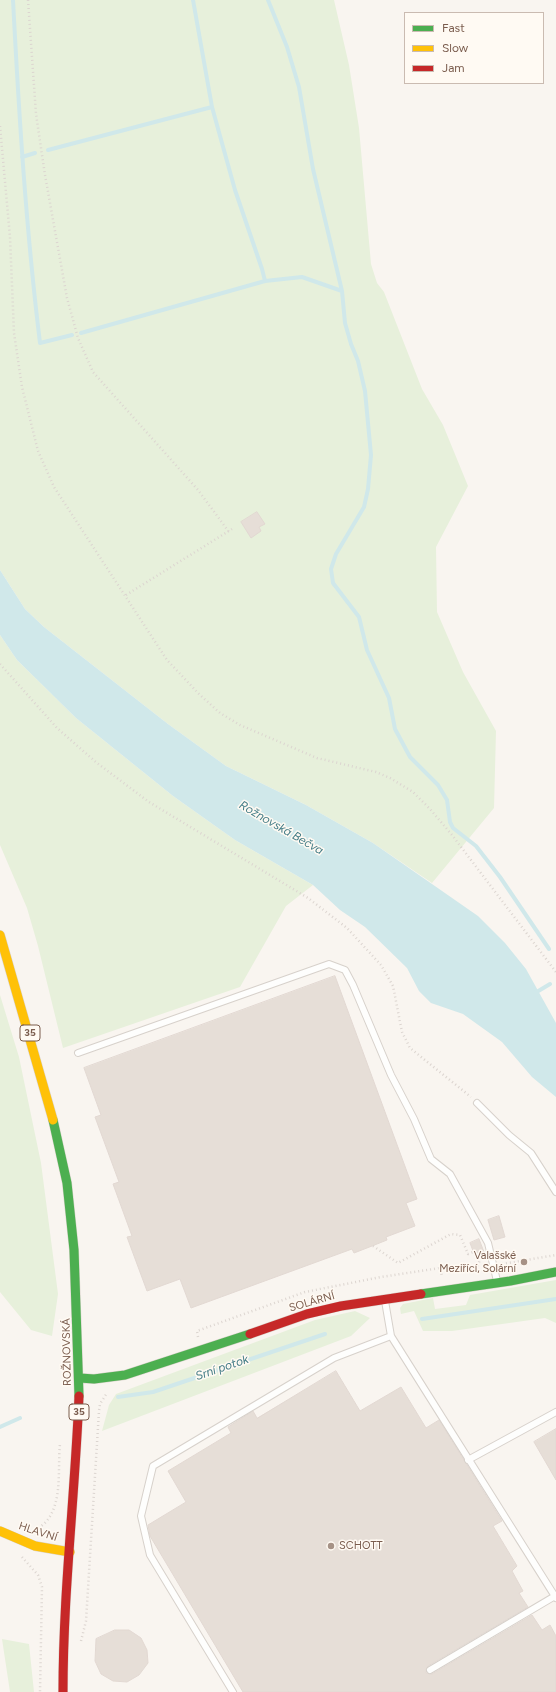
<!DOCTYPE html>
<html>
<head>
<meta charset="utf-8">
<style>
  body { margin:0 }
  #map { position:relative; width:556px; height:1692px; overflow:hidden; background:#f9f5f0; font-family:Figtree,sans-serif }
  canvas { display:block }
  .legend { position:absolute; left:404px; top:12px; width:140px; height:72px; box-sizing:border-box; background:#fffaf3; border:1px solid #cabbb1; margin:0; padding:5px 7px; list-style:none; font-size:12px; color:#7a5c4d }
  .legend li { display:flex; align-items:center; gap:8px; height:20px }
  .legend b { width:20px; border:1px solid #cabbb1 }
</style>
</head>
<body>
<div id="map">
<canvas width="556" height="1692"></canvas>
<ul class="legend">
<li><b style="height:5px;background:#4caf50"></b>Fast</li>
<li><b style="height:5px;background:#ffc107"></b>Slow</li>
<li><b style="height:5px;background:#c62828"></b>Jam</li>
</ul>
</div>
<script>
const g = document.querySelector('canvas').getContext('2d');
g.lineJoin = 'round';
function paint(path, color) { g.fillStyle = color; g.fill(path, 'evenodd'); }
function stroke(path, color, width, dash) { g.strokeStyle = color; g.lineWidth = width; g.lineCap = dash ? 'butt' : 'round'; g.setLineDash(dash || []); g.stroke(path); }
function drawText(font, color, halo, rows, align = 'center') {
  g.font = font + ' Figtree,sans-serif'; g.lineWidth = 3; g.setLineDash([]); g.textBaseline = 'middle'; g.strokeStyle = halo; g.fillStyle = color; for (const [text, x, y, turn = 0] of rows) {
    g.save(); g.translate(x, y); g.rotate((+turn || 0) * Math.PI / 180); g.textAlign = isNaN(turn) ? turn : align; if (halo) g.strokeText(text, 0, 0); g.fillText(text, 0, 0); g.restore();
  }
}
paint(new Path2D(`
  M0,0H334L349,65L359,128L371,264L377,283L384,292L422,389L443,425L468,486L436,547L437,612L463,672L496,731L494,808L432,883L373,843L306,805L226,766L168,724L44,627L25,609L0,570Z
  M0,635L17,660L76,718L173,796L235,840L313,885L286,906L240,987L63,1048L38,946L27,908L0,845Z
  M0,995L19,1057L41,1163L58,1294L52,1336L31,1330L0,1292Z
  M556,1280V1323L545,1318L452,1331H423L414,1311L401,1314L400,1308L403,1304L433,1298L435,1309L466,1305L470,1295Z
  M355,1311L370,1318L351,1336L102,1431L109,1405L116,1394L315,1320Z
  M2,1639L29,1644L34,1692H10Z`), '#e7f0db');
paint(new Path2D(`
  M0,570L25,609L44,627L168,724L226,766L306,805L373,843L478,916L505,943L526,969L556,1023V1097L532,1077L502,1042L463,1014L431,1003L419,991L407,968L365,927L340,910L313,885L235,840L173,796L76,718L17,660L0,635Z`), '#d0e8ea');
stroke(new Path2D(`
  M13,0C19,115 26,229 40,343L72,335
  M193,0L212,107L235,190L262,269L265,281
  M268,0L287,47L299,87L313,169L342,291L345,323L351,344L358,361L365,391L371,455L368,489L364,507L336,554L331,569L333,583L359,617L367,650L389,698L395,729L410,757L438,785L447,800L450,822L453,828L476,846L500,877L549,949
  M48,150L212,107
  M22,157L35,153
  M81,333L265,281L302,277L342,291
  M535,993L550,984
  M422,1319L556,1299
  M118,1397L153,1392L325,1334
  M0,1427L20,1418`), '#d0e8ea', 4);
const building = new Path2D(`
  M257,512L265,524L259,527L261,531L251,538L241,522Z
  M335,976L417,1199L406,1203L415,1226L386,1237L387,1240L372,1246L354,1253L352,1249L191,1308L180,1279L147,1291L127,1237L132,1236L113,1184L119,1182L95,1117L101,1115L84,1068Z
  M499,1216L505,1237L494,1240L488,1220Z
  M479,1239L484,1252L475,1256L470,1243Z
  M336,1371L360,1411L401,1387L426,1428L439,1420L502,1521L493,1526L517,1566L512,1571L523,1591L519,1593L528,1607L428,1666L426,1673L432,1674L532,1615L542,1630L550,1625L556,1636V1692H243L150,1536L148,1525L186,1502L168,1471L231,1433L228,1427L253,1411L257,1418Z
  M556,1429V1480L534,1442Z
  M115,1630H129L141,1638L147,1650L148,1663L139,1675L127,1682L113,1681L101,1674L95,1661L96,1639Z`);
paint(building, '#e6ded7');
stroke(building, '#e2d8d2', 1);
const lane = new Path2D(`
  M78,1053L329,964L345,970L353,985L391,1075L414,1119L431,1159L450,1174L488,1243L497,1281
  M477,1103L509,1135L531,1153L556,1192
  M385,1301L391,1336L556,1598
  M468,1460L556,1412
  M430,1670L555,1596
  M233,1692L150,1555L141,1516L153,1466L334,1358L391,1336`);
const fast = new Path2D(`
  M53,1120L67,1183L74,1250L79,1396
  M421,1294L510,1281L556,1272
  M80,1378L94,1379L125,1375L250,1334`);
const slow = new Path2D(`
  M0,935L53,1120
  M0,1531L35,1546L70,1552`);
const jam = new Path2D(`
  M250,1334L307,1314L341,1306L421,1294
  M63,1692C63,1593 75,1495 79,1396`);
stroke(lane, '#d7d1cb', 8);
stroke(fast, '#d9d2cb', 10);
stroke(slow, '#d9d2cb', 10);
stroke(jam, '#d9d2cb', 10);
stroke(new Path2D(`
  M28,0L36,114L45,175L67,298L78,338L93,372L198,490L229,532
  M0,126L10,237L14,333L22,387L38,451L54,487L167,660L199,694L220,713L240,725L317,758L376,772L390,778L413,792L430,809L452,835L556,972
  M126,595L232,529
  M0,664L57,728L97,763L149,802L308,898L347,928L381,965L393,986L402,1032L410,1048L471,1097
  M373,1246L398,1263L451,1234L460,1235L468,1254L473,1252
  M502,1264L556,1255
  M471,1271C477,1267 481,1262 480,1254
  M198,1337L197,1331L305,1292L381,1277L440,1268L442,1276
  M35,1530C65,1515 57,1473 60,1444
  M22,1557L38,1575L42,1587L40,1692
  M81,1641L86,1621L99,1411L100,1404L107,1393`), '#dcd5d0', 2.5, [1, 3]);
stroke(lane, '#fefefd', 6);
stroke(fast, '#4caf50', 9);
stroke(slow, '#ffc107', 9);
stroke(jam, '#c62828', 9);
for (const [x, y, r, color] of [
  [524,1262,4,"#a69286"],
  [331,1546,4,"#a69286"]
]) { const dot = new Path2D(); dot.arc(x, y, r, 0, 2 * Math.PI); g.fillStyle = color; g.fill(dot); stroke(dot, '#fffaf3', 1.5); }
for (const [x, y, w] of [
  [30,1033,20],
  [79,1412,20]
]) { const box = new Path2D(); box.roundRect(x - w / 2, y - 8, w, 16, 3); g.fillStyle = '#fffaf3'; g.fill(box); stroke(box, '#7a5c4d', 1); }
drawText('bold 10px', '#7a5c4d', null, [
  ["35",30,1033],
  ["35",79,1412]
]);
drawText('11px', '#7a5c4d', '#fffaf3', [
  ["Valašské",516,1256],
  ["Meziřící, Solární",516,1269],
  ["SCHOTT",339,1546,"left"]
], 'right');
drawText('11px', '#7a5c4d', '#fffaf3', [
  ["SOLÁRNÍ",312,1302,-16],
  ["ROŽNOVSKÁ",67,1352,-91],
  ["HLAVNÍ",38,1532,18]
]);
drawText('italic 12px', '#437c86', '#fffaf3', [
  ["Rožnovská Bečva",281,828,30],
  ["Srní potok",222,1368,-19]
]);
</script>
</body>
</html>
